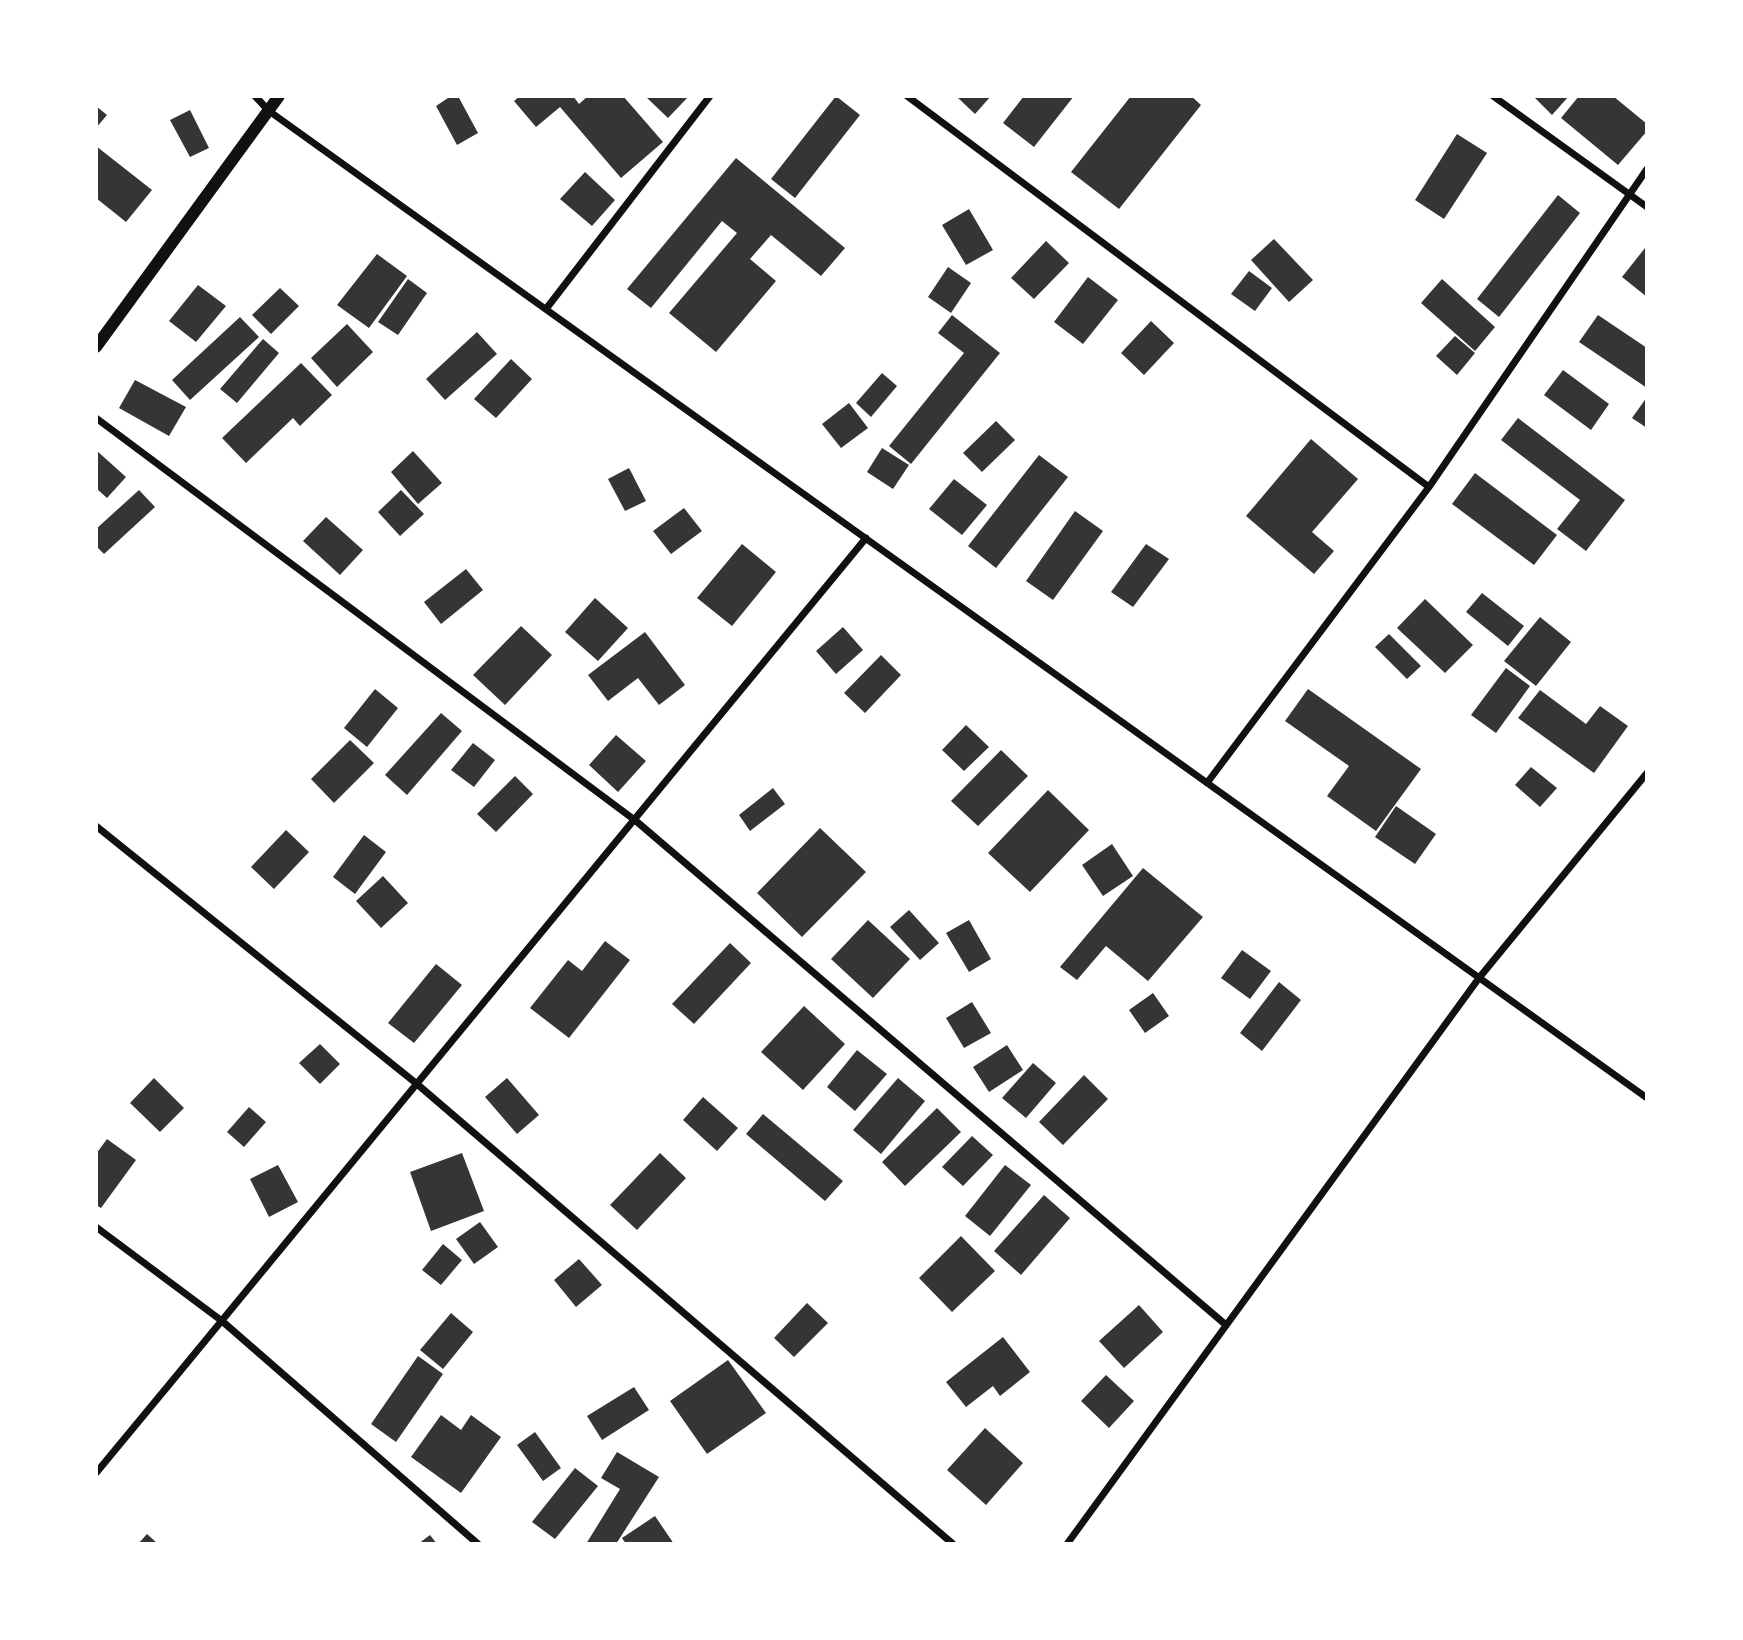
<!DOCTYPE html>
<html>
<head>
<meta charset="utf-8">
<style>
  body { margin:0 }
  #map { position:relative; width:1743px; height:1640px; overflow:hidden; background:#fff; font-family:Ubuntu,sans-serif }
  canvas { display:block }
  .frame { position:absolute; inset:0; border:98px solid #fff; pointer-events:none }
</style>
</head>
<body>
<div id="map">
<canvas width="1743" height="1640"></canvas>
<div class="frame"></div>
</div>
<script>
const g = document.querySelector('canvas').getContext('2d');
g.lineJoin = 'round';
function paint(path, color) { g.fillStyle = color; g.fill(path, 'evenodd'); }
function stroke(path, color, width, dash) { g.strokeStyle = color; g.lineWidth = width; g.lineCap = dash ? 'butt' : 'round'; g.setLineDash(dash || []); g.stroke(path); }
paint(new Path2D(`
  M451,96H458L478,133L457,145L436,106Z
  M520,96H573L579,104L588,96H623L663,142L621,178L560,107L536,127L514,101Z
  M645,96H689L668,118Z
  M836,96L860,115L795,198L771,179Z
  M956,96H991L975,114Z
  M1024,96H1074L1034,147L1003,123Z
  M1131,96H1191L1201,105L1119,209L1071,172Z
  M1533,96H1569L1552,115Z
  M1579,96H1613L1647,124V131L1618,165L1561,118Z
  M96,106L107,115L96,128Z
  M190,110L209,148L190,157L170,120Z
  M1457,134L1487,153L1444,219L1415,200Z
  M96,146L152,190L126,222L96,198Z
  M736,158L845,248L821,276L771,235L750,259L776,281L716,352L669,313L737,233L722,221L651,308L627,289Z
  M585,172L615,200L592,226L560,199Z
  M1558,195L1580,213L1499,317L1477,299Z
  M969,209L993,250L966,265L942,225Z
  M1274,239L1313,280L1289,302L1251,260Z
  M1046,241L1069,263L1034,299L1011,278Z
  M1645,248L1647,250V297L1622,277Z
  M377,254L407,276L369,328L337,305Z
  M948,267L971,283L951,313L928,297Z
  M1249,271L1272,288L1255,311L1231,294Z
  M1088,277L1118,300L1083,344L1054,322Z
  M408,279L427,293L398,335L378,322Z
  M1442,279L1495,327L1475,351L1421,303Z
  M198,285L226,306L196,342L169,321Z
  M280,288L299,306L271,334L252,315Z
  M952,315L1000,353L911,464L889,446L964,353L938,333Z
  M1598,315L1647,348V388L1579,342Z
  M240,317L259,337L190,400L172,380Z
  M1151,321L1174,343L1144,375L1121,353Z
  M347,324L373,352L337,387L311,358Z
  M477,332L497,354L445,400L426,379Z
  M1455,336L1475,353L1457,375L1436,356Z
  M263,339L279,353L237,403L220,389Z
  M511,359L532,379L496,418L474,399Z
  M301,363L332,395L300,426L293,418L246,463L222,438Z
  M1563,370L1609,404L1591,430L1544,395Z
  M882,373L897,386L871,417L856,403Z
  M135,380L186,407L169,436L119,408Z
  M1647,397V428L1632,418Z
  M849,403L868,428L841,448L822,424Z
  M1518,418L1625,500L1586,551L1557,529L1580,500L1501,440Z
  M996,421L1015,440L982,472L963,453Z
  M1311,439L1358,479L1312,532L1334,551L1314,574L1246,516Z
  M882,448L909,465L893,489L867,472Z
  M96,450L126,477L107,498L96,488Z
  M413,451L442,483L418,504L391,472Z
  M1039,455L1068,477L996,568L968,546Z
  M629,468L646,501L625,511L608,479Z
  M1475,473L1557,535L1534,565L1452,504Z
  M954,479L987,505L962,535L929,509Z
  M139,490L155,507L104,554L96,546V529Z
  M401,490L424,514L400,536L378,512Z
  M684,508L702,531L671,554L653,531Z
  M1075,511L1103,531L1053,600L1026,581Z
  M326,517L363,550L340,575L303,541Z
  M742,544L776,572L732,626L697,598Z
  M1146,544L1169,559L1133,607L1111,592Z
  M466,569L483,590L441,624L424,602Z
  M1482,593L1524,626L1508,646L1466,612Z
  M595,598L628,628L598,661L565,632Z
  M1425,599L1473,645L1445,673L1397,628Z
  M1540,617L1571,642L1536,686L1504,661Z
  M521,626L552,655L505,705L473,675Z
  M843,627L863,650L836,674L816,651Z
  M645,632L685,685L659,705L638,678L608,701L588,675Z
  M1389,634L1421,666L1407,679L1375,647Z
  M881,655L901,675L865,713L844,693Z
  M1506,668L1530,686L1496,733L1471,715Z
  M375,689L398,708L367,747L344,728Z
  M1308,689L1421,769L1376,831L1327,796L1349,766L1285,721Z
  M1540,690L1586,724L1600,706L1628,726L1594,773L1518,718Z
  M441,713L462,731L407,795L385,775Z
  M966,725L989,747L964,771L942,750Z
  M616,735L646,761L618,792L589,765Z
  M350,740L374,763L334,803L311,779Z
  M473,743L495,760L474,787L451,770Z
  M1001,750L1028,776L978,826L951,801Z
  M1531,767L1557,788L1540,807L1515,785Z
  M515,776L533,794L496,832L477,814Z
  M773,788L785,804L750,831L739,815Z
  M1048,790L1089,830L1030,892L988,853Z
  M1396,806L1436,834L1415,864L1375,837Z
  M820,828L866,872L802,937L757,893Z
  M286,830L309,852L274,889L251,867Z
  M364,835L386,852L355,894L333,877Z
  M1112,844L1133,876L1103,896L1082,865Z
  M1143,868L1203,917L1148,981L1106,946L1077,980L1060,967Z
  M383,876L408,903L381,928L356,901Z
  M909,910L939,943L920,960L890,927Z
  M868,920L910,959L873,998L831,959Z
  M969,920L991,959L969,972L946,933Z
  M605,941L630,960L569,1038L530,1008L568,960L582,971Z
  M730,943L751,963L694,1024L672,1004Z
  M1242,950L1271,971L1250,999L1221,978Z
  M436,964L462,985L414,1043L388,1023Z
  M1279,982L1301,1000L1262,1051L1240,1033Z
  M1153,993L1169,1016L1145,1033L1129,1010Z
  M972,1002L991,1033L964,1048L946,1018Z
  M804,1006L845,1044L803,1090L761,1052Z
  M320,1044L340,1064L320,1084L299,1063Z
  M1007,1045L1023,1070L989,1092L973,1067Z
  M857,1050L887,1074L855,1111L827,1087Z
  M1033,1063L1056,1083L1026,1118L1002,1098Z
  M1084,1075L1108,1099L1063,1145L1039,1122Z
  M154,1078L184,1108L160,1132L130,1103Z
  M507,1078L539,1115L517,1134L485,1097Z
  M898,1078L925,1101L881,1154L853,1130Z
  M703,1097L738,1128L717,1151L683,1120Z
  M249,1107L266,1122L244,1147L227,1132Z
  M937,1108L961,1132L905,1186L882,1162Z
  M763,1114L843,1181L825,1201L746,1134Z
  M972,1136L993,1155L963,1186L942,1167Z
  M107,1139L136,1160L101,1208L96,1205V1154Z
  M462,1153L484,1211L431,1231L410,1172Z
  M660,1153L686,1178L637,1230L610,1205Z
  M278,1165L298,1202L269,1217L250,1179Z
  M1005,1165L1031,1185L990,1236L965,1216Z
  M1044,1195L1070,1218L1021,1275L994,1251Z
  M480,1222L498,1247L474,1264L456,1239Z
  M961,1236L995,1271L952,1312L919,1278Z
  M443,1244L462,1260L441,1285L422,1270Z
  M579,1259L602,1285L576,1307L554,1280Z
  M807,1303L828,1323L794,1357L774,1338Z
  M1139,1305L1163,1332L1124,1368L1099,1341Z
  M451,1313L473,1332L443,1369L420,1350Z
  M1003,1337L1030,1372L1000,1396L993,1386L966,1407L946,1382Z
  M418,1356L443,1374L396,1442L371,1424Z
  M728,1360L766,1413L707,1454L670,1401Z
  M1106,1375L1134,1401L1109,1428L1081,1401Z
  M634,1387L649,1410L602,1440L587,1416Z
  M441,1415L461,1430L471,1415L501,1437L461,1493L411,1457Z
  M985,1428L1023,1463L986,1505L947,1470Z
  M535,1432L561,1468L543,1481L517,1445Z
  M617,1452L659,1477L616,1544H586L620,1489L601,1478Z
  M575,1468L598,1486L555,1539L532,1522Z
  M655,1516L674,1544H626L622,1538Z
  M147,1534L158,1544H138Z
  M430,1535L437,1544H418Z`), '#353535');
stroke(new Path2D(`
  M255,96L269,111L1647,1098
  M907,96L1429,487
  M1493,96L1647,207
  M546,309L710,96
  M96,418L636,821L1226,1325
  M1207,783L1429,487L1647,169
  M96,826L417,1084L953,1544
  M96,1227L222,1321L478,1544
  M96,1473C353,1162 611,852 866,538
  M1067,1544L1479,978L1647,773`), '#111', 7);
stroke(new Path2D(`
  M96,347L279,96`), '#111', 12);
</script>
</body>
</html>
